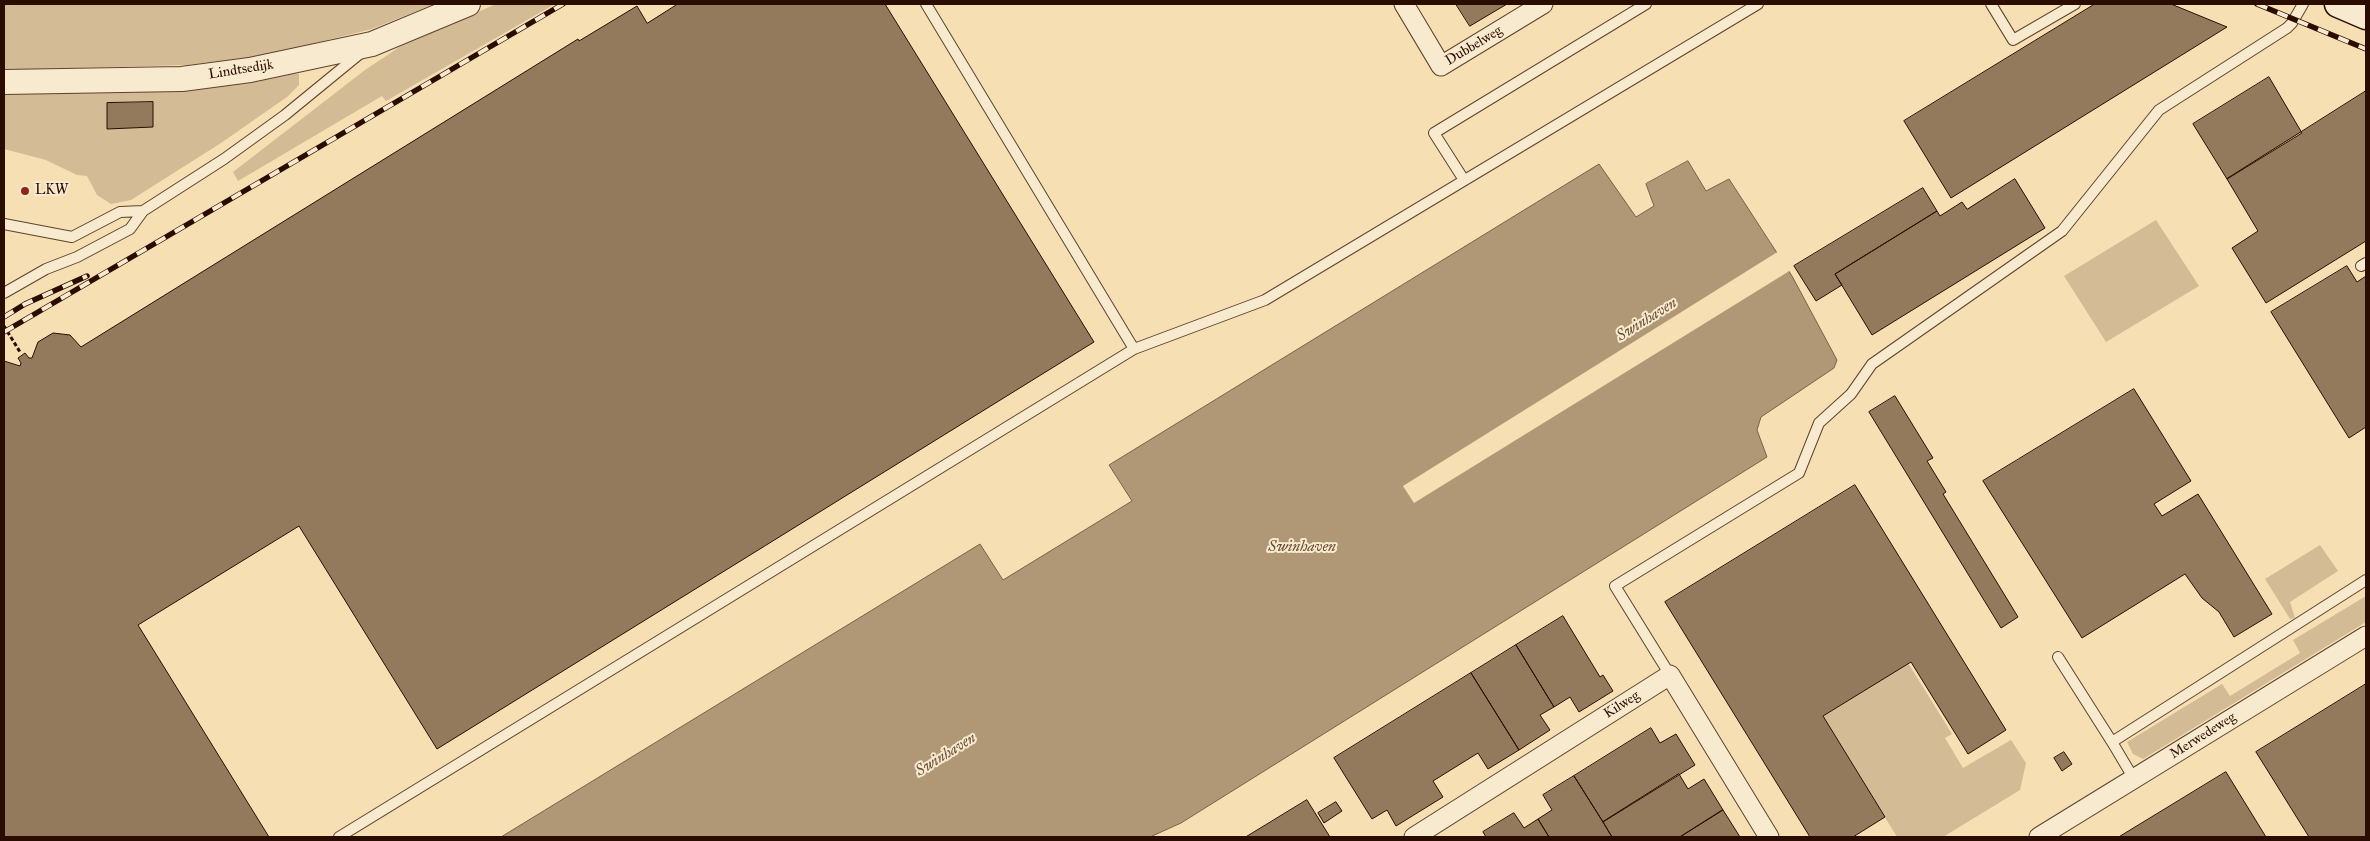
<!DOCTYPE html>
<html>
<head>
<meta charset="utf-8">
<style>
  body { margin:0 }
  #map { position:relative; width:2370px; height:841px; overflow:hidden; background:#f5dfb3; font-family:"IM FELL Great Primer",serif }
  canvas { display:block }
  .frame { position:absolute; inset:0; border:5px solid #2b0d00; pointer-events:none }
</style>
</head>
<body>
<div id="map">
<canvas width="2370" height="841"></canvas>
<div class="frame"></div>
</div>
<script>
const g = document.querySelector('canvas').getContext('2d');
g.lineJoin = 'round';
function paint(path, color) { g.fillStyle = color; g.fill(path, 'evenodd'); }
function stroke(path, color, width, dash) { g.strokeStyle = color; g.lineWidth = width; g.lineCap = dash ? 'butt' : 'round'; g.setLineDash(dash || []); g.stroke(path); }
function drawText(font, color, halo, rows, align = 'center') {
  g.font = font + ' "IM FELL Great Primer",serif'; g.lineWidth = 4; g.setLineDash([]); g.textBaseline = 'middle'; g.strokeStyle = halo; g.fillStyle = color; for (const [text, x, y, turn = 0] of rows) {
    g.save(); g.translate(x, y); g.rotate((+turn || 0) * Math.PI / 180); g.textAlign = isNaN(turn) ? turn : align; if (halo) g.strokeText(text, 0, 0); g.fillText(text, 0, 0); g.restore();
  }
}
paint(new Path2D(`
  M4,4H434L372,29L263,56L187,65L4,70Z
  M496,4H555L386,101L382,96L238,181L233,172L365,70L401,46Z
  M285,71L299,74V85L287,97L221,143L131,200L111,204L97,195L87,176L77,175L46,160L4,149V89Z
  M2156,220L2199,286L2106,342L2064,276Z
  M2320,545L2338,571L2290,602L2295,618L2290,619L2265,579Z
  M2366,596V622L2143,759L2133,754L2127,742L2222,684L2230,696L2300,653L2293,640Z
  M1908,663L1952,734L1945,738L1963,768L2011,740L2026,763L2020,790L1943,837H1897L1823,716Z`), '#d3bb95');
const water = new Path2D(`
  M1688,161L1706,191L1729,179L1792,276L1837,360L1834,368L1761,417L1757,430L1767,457L1181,823L1150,837H501L980,544L1003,580L1132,501L1109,465L1599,164L1636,217L1654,206L1646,184Z`);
paint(water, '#b09876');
stroke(water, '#7b6047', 1);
paint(new Path2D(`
  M1779,251L1791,270L1414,503L1403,486Z`), '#f5dfb3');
const building = new Path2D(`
  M678,4H885L1094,342L437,749L299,526L138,625L269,837H4V361L20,366L21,363L18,358L25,353L29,358H32L38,342L53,333L70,335L81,347L578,39L579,41L637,6L647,23Z
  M1456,4H1507L1470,26Z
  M2095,4H2171L2227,27L1951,198L1904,121Z
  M2269,77L2302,133L2227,179L2193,124Z
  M2366,91V241L2266,303L2232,248L2258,231L2227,179Z
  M153,102V127L107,129V103Z
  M2015,179L2045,228L1872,335L1835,274L1937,211L1940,216L1962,202L1967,209Z
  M1923,188L1937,211L1835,274L1842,285L1816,301L1794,266Z
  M2347,266L2357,282L2366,276V427L2349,438L2271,312Z
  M2134,389L2191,481L2154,504L2162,516L2198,494L2272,614L2234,637L2219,612L2202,598L2185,574L2082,638L1983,481Z
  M1895,396L1933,458L1927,461L1946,492L1943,494L2018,617L2001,628L1869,412Z
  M1855,485L2006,730L1968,754L1911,662L1823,716L1885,817L1853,837H1810L1665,602Z
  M1563,616L1600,677L1603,675L1613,691L1579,712L1570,697L1554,707L1516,645Z
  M1516,645L1554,707L1540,715L1550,730L1519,750L1471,673Z
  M1471,673L1519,750L1488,769L1478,753L1433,781L1443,797L1396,826L1387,810L1372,819L1334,758Z
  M2366,684V837H2309L2256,752Z
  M1651,728L1660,743L1676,734L1695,765L1603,822L1574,776Z
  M2064,752L2072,764L2062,771L2054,758Z
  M2226,772L2266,837H2119Z
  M1679,774L1688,789L1704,779L1723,810L1680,837H1612L1603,822Z
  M1574,776L1603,822L1612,837H1549L1538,819L1552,810L1543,795Z
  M1307,800L1330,837H1246Z
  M1336,802L1342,811L1324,823L1318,813Z
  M1723,810L1740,837H1680Z
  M1514,813L1524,828L1538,819L1549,837H1486L1483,832Z`);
paint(building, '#947a5d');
stroke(building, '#2b0d00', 1);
const service = new Path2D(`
  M926,4L1134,349
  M1991,4L2013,40L2075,4
  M1464,180L1434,133L1646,4
  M4,224L72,237L120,212L143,211
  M2361,266L2366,263
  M4,293L46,269L77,257L130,229L143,211L224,159L285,115L362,52
  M2058,657L2112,742L2366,580
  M1670,675L1615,586L1799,473L1819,423L1851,394L1872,364L2062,231L2159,110L2287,28L2292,23L2303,4
  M2112,742L2134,779
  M339,837L1134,349L1265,300L1758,4`);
const minor = new Path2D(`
  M1404,4L1441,66L1543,4
  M1414,837L1670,675L1769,837
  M2039,837L2366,636`);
const tertiary = new Path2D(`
  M4,82L182,79L250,70L372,44L468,4`);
const secondary = new Path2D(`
  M2338,4L2366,16`);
stroke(service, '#5e422d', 12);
stroke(minor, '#5e422d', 21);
stroke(tertiary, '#5e422d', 26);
stroke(secondary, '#2b0d00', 29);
stroke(new Path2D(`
  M4,326L20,352`), '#2b0d00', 3, [4, 2.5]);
stroke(service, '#f8eace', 10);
stroke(minor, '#f8eace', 19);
stroke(tertiary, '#f8eace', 24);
stroke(secondary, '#f8eace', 26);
const rail = new Path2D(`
  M2257,4L2366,49
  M4,317L25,304L87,276
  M4,332L563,4`);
stroke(rail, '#2b0d00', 5.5);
stroke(rail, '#f8eace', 4, [11]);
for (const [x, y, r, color] of [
  [25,191,5,"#8f2418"]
]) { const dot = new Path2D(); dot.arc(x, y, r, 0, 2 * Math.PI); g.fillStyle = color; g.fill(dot); stroke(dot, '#f8eace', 2); }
drawText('14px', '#2b0d00', '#f8eace', [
  ["Dubbelweg",1474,46,-31],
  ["Lindtsedijk",241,70,-9],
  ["Kilweg",1622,705,-32],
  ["Merwedeweg",2203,736,-32]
]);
drawText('14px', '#2b0d00', '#f8eace', [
  ["LKW",35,191]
], 'left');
drawText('italic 15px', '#674c35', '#f8eace', [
  ["Swinhaven",1647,320,-32],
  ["Swinhaven",1302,547],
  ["Swinhaven",946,755,-32]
]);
</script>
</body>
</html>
